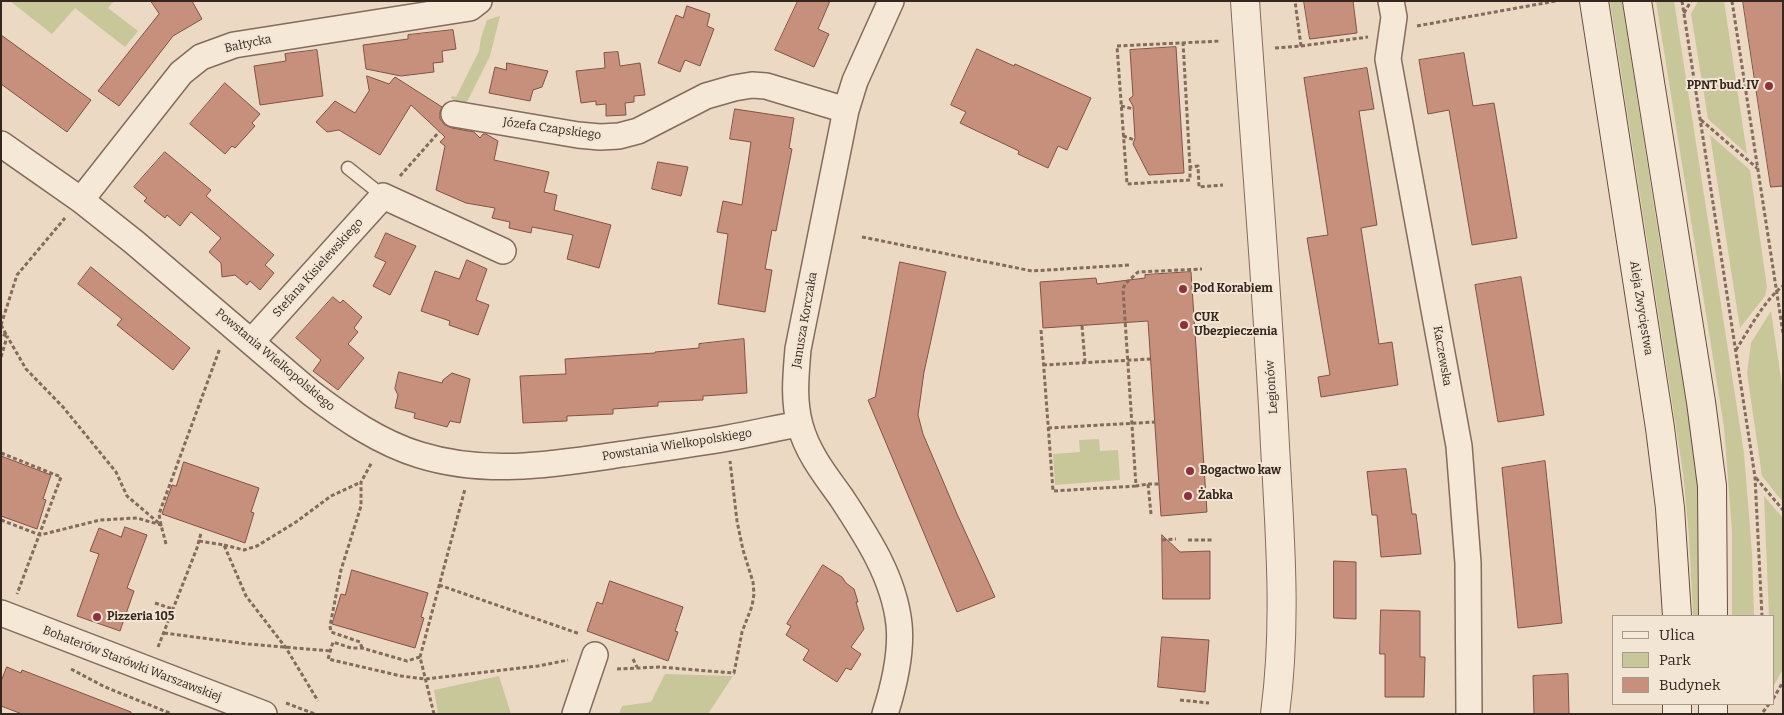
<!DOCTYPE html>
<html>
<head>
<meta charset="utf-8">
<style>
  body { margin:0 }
  #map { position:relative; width:1784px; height:715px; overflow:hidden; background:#ebd9c4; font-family:Bitter,serif }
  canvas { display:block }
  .frame { position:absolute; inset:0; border:2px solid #35261f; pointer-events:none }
  .legend { position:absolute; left:1612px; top:615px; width:162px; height:90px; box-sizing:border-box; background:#f3e5d3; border:1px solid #a7998b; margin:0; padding:6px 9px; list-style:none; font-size:15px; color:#35261f }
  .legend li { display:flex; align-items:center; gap:10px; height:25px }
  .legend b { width:25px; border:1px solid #a7998b }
</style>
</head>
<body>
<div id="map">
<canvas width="1784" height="715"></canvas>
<div class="frame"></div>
<ul class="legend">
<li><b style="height:6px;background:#f6e8d7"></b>Ulica</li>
<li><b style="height:14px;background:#c8c799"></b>Park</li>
<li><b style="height:14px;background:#c7907c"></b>Budynek</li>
</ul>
</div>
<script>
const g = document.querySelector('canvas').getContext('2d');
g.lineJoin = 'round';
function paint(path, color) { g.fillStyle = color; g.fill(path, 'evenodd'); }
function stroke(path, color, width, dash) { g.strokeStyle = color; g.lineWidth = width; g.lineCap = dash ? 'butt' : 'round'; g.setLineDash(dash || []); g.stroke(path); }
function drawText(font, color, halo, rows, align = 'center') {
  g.font = font + ' Bitter,serif'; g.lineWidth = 4; g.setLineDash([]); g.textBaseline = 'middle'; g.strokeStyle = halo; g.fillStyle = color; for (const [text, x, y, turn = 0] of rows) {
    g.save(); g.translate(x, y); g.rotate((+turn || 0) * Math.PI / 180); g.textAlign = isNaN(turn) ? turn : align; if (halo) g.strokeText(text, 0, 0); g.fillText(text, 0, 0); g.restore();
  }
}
paint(new Path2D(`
  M10,1H114L108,8L138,31L125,47L75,8L52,34Z
  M1610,1H1622L1664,270L1686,394L1697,481L1699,535V616H1693L1689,536L1683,473Z
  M1656,1H1674L1744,453L1752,553L1754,616H1732V532L1724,427Z
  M1698,1H1724L1747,154L1708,119L1691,14Z
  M500,16L490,56L465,106L451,98L452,96L456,97L479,51L481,38L487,20Z
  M1710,135L1750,170L1767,287L1765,296L1740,328Z
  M1771,311L1783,392V502L1762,476L1747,373L1751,343Z
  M1099,439L1100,451L1118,450L1120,480L1055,485L1053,454L1080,452L1079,440Z
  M1764,496L1783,518V669L1773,687V616H1769Z
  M665,674L733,676L708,714H619L622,706L651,702Z
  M499,676L511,714H438L434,690Z`), '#c8c799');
const building = new Path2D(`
  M151,1H192L202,19L173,36L119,106L98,91L159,14Z
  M798,1H830L818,29L829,34L814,67L775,50Z
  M1304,1H1353L1357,33L1310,39Z
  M1743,1H1783V186L1771,187Z
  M687,6L710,14L707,26L714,29L700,66L685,60L680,72L658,63L676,15L683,18Z
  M453,30L456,49L442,51L443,62L433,63L434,72L401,76L366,69L363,45L408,39V35Z
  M1,35L91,100L67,132L1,84Z
  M1176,47L1184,173L1149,175L1133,144L1135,138L1133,106L1129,99L1133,96L1130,50Z
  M977,49L1014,66L1015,64L1091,98L1067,150L1058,146L1048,168L1018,154L1019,151L960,123L966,112L951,105Z
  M317,50L323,96L260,105L254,66L286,61L285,54Z
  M618,52L620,66L640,63L645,95L634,96V102L625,103L626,115L606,116V104L596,105V101L581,103L576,71L605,68L604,53Z
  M1464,53L1473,106L1494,103L1517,238L1472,245L1449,110L1428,114L1419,60Z
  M507,63L548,71L542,87L533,90L530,101L489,93L495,67L506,70Z
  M1367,68L1374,109L1359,111L1377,225L1361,228L1379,344L1392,342L1398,385L1321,397L1318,377L1330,375L1307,238L1328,235L1304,78Z
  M367,76L389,84L395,77L442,107L440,112V119L445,125L452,128L474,132L480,138L483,134H486L498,141L494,160L549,172L544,192L557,195L554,210L611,225L599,268L567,259L573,235L532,227L531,233L509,228L510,222L492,218L495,208L466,203L436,190L445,146L440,142L445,137L411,105L380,155L339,130L327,132L316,122L335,101L355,113L369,91Z
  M225,83L260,114L252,123L255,126L235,148L232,146L225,154L190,124Z
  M735,109L794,118L789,148L792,149L776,231L772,230L765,269L772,270L765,312L718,304L728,234L717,232L723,201L742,205L751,142L730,139Z
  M165,152L211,190L206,196L274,255L265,265L274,273L260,290L250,281L247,285L235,275L222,277L221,263L209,252L221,238L191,212L180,226L167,215L165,218L155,210L144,201L147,198L134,187Z
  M658,162L688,167L681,196L652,189Z
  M386,233L416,246L390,295L373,286L386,262L375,257Z
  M467,260L487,269L476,300L489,305L478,335L449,325L450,321L421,311L435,271L459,279Z
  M900,262L946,272L924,372L918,415L923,434L957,514L995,597L957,612L868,400L875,397Z
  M91,267L190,348L173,370L117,325L122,319L78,284Z
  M1191,272L1207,512L1161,516L1148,321L1043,328L1040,282L1096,278L1097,284L1145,278V275Z
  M1521,277L1544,415L1498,422L1475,285Z
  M333,297L340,303L343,300L362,317L354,328L358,332L348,344L364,358L338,390L313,371L321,360L296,338Z
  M744,339L747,393L703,396V400L658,402V406L613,409V414L567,416V421L523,423L520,376L566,374L565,359L655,353V352L699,348V344Z
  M399,372L442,383L443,380L452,373L470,379L460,423L450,421L447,427L414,418L415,413L395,408L398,395L395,389Z
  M1,456L51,475L43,499L46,500L37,529L1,516Z
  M1545,461L1562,623L1518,628L1502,468Z
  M184,462L259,488L251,512L254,513L245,543L162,514L172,485L176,486Z
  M1406,469L1412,514H1416L1421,554L1381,557L1377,515H1372L1367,472Z
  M125,527L147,535L127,588L134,591L120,631L77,616L99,554L90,551L99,528L121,537Z
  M1162,535L1180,552L1210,551V599H1163Z
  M1334,561L1356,562V619L1334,618Z
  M823,565L842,577L846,583L854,589L858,602H856L864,629L851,647L861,654L851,670L846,668L837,682L803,660L809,650L786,635L791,626L787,624Z
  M352,570L428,593L421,617L424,618L415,648L332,624L341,594L345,595Z
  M610,581L683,607L675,631L678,632L668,661L587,631L597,602L602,604Z
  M1381,610L1420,611V657H1425L1424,697H1385V654H1380Z
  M1162,637L1209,640L1205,692L1158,687Z
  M7,667L21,673L22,670L131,712V714H22L1,706V682Z
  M1568,674L1569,714H1534L1533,676Z`);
paint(building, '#c7907c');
stroke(building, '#825243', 1);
const service = new Path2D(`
  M348,168L383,196`);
const minor = new Path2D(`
  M1391,1L1394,17L1388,59L1459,446L1468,563L1469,714
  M454,114L578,135L600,137L619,136L638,131L706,96L734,88L752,85L766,86L846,110
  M1,144L81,200L134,242L311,393C344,418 380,443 420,455C488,476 555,464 623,454C658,449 694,444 728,438C752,434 776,428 799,424
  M81,200L181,73L201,57L234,45L470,8L479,1
  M252,341L383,196L503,251
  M1,613L264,714
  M575,714L595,655
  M885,714C894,686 902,654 899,624C894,577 866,535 841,497C825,475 807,452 800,425C793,400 796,374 798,349L846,110L855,81L891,1`);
const tertiary = new Path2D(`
  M1245,1C1255,149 1268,298 1275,446C1280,536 1287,625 1275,714`);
const secondary = new Path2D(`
  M1594,1L1660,428L1670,508L1677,616
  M1637,1L1701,402L1712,486L1713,616
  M1677,704V714
  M1713,714V704`);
stroke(service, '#846b5c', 15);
stroke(minor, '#846b5c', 28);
stroke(tertiary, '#846b5c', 30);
stroke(secondary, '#664d3f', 30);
stroke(new Path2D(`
  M1682,1L1755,477L1762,616
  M1732,1L1783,333
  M1684,13L1691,1
  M1417,26L1556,1
  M1183,42L1190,167L1198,166L1199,187L1223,185
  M1301,46L1368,37
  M1275,48L1301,46L1295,1
  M1121,106L1134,109
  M1701,120L1757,168
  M1123,136L1135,140
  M1190,167V180L1127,184L1117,46L1221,41
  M400,176L439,132
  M862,237L1032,271L1129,265
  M1,325L17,275L65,218
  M1,325L7,336L1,334
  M1082,326L1085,362
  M1041,330L1053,491L1136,486
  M1736,350C1748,331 1766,298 1783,286
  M1,357L7,337
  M1043,365L1150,359
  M1048,428L1155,422
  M1,453L61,477L17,594
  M1756,478L1783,510
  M1148,484H1159
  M1151,514L1148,484L1136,486L1123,289L1125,284L1138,272L1202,269
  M1,520L40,535L100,520L137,518L161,525L127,496L116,472L63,407L26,369L7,336
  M1162,540L1176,539
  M1188,540H1213
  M199,541L224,545L246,596L286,648L318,701
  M166,544L161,525L159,514L220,348
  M224,545L244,550L257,546L296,522L331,496L361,482
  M439,585L580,634
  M155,603L173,609
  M164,633L248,644L331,651
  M158,647L197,548L201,533
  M362,648L360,642L331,632L330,626L341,570L361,506V482L372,462
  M420,657L407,661L362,648H351L333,642L328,659L401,676L426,679L538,666L568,660
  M633,659L637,667
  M71,669L105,687L172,714
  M617,669L659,667L734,673L742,632L752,606L754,594L753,582L743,550L737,521L730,461
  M1773,699L1783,682
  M1180,700L1209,703
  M286,703L315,714
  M1763,712L1769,704
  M434,714L420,657L465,489`), '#846b5c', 3, [4, 2.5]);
stroke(service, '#f6e8d7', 12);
stroke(minor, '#f6e8d7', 25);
stroke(tertiary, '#f6e8d7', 28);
stroke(secondary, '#f6e8d7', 28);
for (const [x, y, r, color] of [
  [1769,86,5,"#8f303f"],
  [1183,289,5,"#8f303f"],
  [1184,325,5,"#8f303f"],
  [1190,471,5,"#8f303f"],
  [1188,496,5,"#8f303f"],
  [97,617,5,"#8f303f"]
]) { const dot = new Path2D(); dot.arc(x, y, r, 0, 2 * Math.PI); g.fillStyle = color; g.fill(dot); stroke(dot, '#f3e5d3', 2); }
drawText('12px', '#35261f', '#f3e5d3', [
  ["Bałtycka",248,44,-12],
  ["Józefa Czapskiego",552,129,8],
  ["Stefana Kisielewskiego",318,268,-48],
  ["Aleja Zwycięstwa",1641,308,81],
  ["Janusza Korczaka",805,320,-80],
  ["Kaczewska",1442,356,80],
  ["Powstania Wielkopolskiego",275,360,40],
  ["Legionów",1272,387,-94],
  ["Powstania Wielkopolskiego",677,445,-9],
  ["Bohaterów Starówki Warszawskiej",132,664,21]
]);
drawText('bold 12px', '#35261f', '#f3e5d3', [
  ["PPNT bud. IV",1759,86,"right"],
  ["Pod Korabiem",1193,289],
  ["CUK",1194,318],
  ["Ubezpieczenia",1194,332],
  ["Bogactwo kaw",1200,471],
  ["Żabka",1198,496],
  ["Pizzeria 105",107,617]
], 'left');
</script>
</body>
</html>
